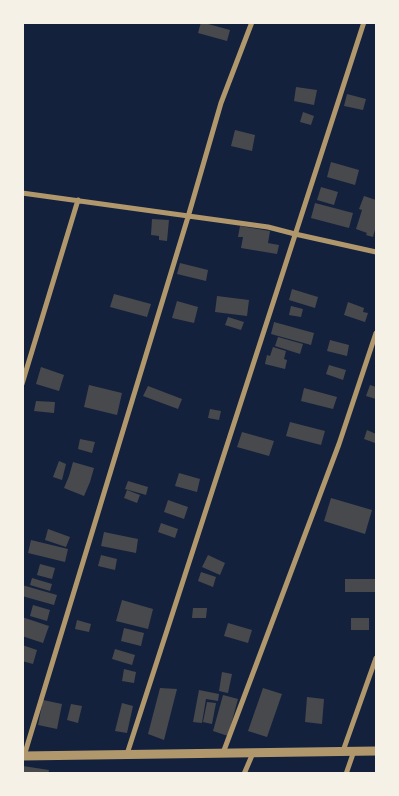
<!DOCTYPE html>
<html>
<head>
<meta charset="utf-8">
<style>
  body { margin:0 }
  #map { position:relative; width:399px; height:796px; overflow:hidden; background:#14213d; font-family:"Golos Text",sans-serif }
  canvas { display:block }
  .frame { position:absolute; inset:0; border:24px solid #f6f1e7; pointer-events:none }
</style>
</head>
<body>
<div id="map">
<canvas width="399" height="796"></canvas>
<div class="frame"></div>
</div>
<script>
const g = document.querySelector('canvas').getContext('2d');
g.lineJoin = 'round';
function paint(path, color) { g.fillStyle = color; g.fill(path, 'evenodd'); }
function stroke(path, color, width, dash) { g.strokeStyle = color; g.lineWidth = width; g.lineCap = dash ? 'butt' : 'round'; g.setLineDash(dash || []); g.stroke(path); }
paint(new Path2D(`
  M201,22L230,30L227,41L198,33Z
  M296,87L317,90L314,105L294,101Z
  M347,94L366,99L363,110L344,106Z
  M303,112L314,116L311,125L300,122Z
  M235,130L255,135L252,151L231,146Z
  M331,162L359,170L355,185L327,177Z
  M321,187L338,192L334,205L317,200Z
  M364,196L376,200V226L373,237L366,235L367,233L356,229L362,210L359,209Z
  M315,203L353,213L349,228L311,218Z
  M152,219L169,220L167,241L159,240V236L151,235Z
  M240,226L270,231L268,243L279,245L277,254L241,248L243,237H238Z
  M180,263L208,270L206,281L177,274Z
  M292,289L318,297L315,308L289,300Z
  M114,294L151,304L147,317L110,307Z
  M217,296L249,300L247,316L215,312Z
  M177,301L198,307L194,323L172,318Z
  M348,302L364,308L363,312L368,313L365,322L344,315Z
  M291,306L303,309L301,317L289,315Z
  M228,317L244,322L241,330L225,325Z
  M274,322L314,333L311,345L271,334Z
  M278,337L303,344L300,354L275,346Z
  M330,340L349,345L347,356L327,351Z
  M273,347L286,351L284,359L287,360L285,369L265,364L267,355L270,356Z
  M329,365L346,370L343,380L326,374Z
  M41,367L64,375L59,391L36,384Z
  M89,385L122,393L117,415L84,407Z
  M370,385L376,387V399L366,396Z
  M148,386L182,399L178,409L143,396Z
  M304,388L337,397L333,409L301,401Z
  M36,401L55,402L54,413L34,411Z
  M210,409L221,411L219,420L208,418Z
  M290,422L325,431L321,445L286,436Z
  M367,430L376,434L375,443L364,439Z
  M242,432L274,441L269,456L237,447Z
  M80,439L95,442L92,453L78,449Z
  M59,461L66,464L62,480L53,477Z
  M73,462L94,468L90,482L84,496L64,488L69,476Z
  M179,473L200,479L197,492L175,486Z
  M128,481L148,487L146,495L125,489Z
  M127,490L140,495L137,503L124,498Z
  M331,498L372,510L365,534L324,521Z
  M168,500L188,507L184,519L164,512Z
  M161,523L178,529L175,538L158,532Z
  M48,529L70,537L66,547L45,540Z
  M104,532L138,539L136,553L101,546Z
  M31,540L68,549L65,562L28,553Z
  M101,555L117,559L115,570L98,566Z
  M208,555L225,563L220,575L202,567Z
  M40,564L55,568L52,579L37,575Z
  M201,572L216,577L213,587L198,581Z
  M32,578L52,584L50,591L30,585Z
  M345,579H376V592H345Z
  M22,585L57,595L54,605L22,596Z
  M122,600L153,609L148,629L116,621Z
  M33,605L50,610L47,621L30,616Z
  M193,608H207L206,618H192Z
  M22,617L49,626L43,643L22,636Z
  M351,618H369V630H351Z
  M77,620L91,624L89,632L75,629Z
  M228,623L252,630L248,643L224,636Z
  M124,628L144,633L141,646L121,641Z
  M22,645L37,650L33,664L22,661Z
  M115,649L135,655L132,665L112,659Z
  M124,669L136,672L134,683L122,681Z
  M222,672L232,674L228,693L219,691Z
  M160,688L177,689L164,740L148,734Z
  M263,688L282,694L267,737L248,731Z
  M199,690L219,694L218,701L206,699L202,723L193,722Z
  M223,695L238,699L228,736L213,731Z
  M307,697L324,699L322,724L305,722Z
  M43,700L62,704L57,729L38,725Z
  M207,702L216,703L212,724L203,722Z
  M122,703L133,706L127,733L115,731Z
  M71,704L82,706L78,723L67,720Z
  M23,766L49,770L48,774H22Z`), '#48494c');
stroke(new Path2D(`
  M22,193L268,227L295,234L376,252
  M22,384L78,200
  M343,751L376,658
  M223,753L339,444L376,333
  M127,754L364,22
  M24,756L188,217L221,103L252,22
  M244,774L253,753
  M346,774L354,751`), '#b1986c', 5);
stroke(new Path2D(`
  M22,756L376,751`), '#b1986c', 9);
</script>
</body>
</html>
